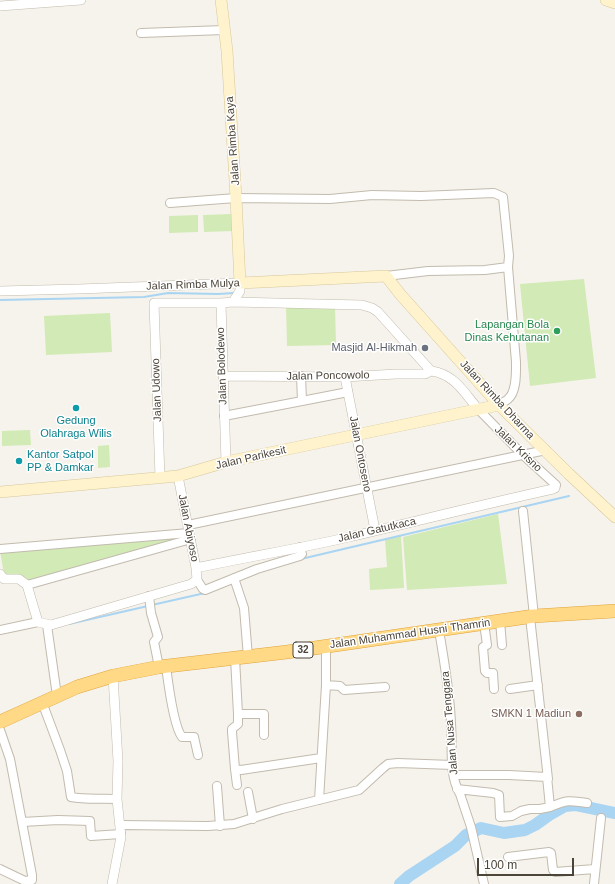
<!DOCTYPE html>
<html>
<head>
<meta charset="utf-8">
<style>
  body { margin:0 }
  #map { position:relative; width:615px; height:884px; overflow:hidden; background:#f6f3ec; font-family:Arial,sans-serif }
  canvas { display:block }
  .scale { position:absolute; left:477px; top:858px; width:97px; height:18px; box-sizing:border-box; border:2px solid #4b4439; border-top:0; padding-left:5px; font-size:12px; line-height:14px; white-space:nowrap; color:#4b4439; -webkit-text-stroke:3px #fff; paint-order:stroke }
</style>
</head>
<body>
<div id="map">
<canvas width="615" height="884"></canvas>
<div class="scale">100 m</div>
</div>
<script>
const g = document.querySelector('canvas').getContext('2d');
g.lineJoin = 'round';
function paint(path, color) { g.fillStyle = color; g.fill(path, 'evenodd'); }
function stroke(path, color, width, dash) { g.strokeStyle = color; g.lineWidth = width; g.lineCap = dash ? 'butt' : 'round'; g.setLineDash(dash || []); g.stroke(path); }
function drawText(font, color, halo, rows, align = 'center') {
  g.font = font + ' Arial,sans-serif'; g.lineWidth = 3; g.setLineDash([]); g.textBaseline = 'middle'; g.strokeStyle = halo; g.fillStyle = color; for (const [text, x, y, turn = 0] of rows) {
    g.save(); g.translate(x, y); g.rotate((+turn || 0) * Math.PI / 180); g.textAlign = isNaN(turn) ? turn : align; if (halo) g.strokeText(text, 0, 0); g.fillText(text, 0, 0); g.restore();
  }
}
paint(new Path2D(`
  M232,214L233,231L204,232L203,215Z
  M198,215V232L169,233V216Z
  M584,279L596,378L530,386L520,284Z
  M286,305L335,306L336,345L287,346Z
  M110,313L112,352L46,355L44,316Z
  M30,430L31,445L2,446V431Z
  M109,445L110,467L98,468V446Z
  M498,514L507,584L407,590L403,537Z
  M401,535L404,588L370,590L369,569L387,567L385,539Z
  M176,536L177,541L29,580L21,576L4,574L0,551Z`), '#d2eab5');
stroke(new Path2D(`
  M0,300L144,297L168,293L218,294L234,293
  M301,559L569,496
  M152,605L205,593
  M69,624L148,606`), '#a9d4f2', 2);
stroke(new Path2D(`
  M400,884L409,876L455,846L466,835L481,828L504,833L525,830L535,825L549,815L565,806L576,805L615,813`), '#a9d4f2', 12);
const minor = new Path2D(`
  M141,33L224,30
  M170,203L236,198L330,199L372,195L421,196L494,193L503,197L509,256L508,267L485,270L428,271L386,276
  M302,401L348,392
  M499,405C502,403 506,401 508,399C517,392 516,372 516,362L508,267
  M479,410L522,454L556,485L555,488
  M224,416L302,401L301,376
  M523,511L534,616
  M188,525L546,450
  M0,549L189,533
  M234,578L244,608L248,657
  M197,580L203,589L205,590L257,569L300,556L302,554L300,547
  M27,585L191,539
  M149,596L151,613L158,637L154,642L159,667
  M530,617L548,779
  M500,621L502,645
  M484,623L487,645L483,647L485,671L487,673H493L494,689
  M47,625L57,696
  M0,630L38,622
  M439,630C444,661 450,692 451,724C453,747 448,773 460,794L471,827L484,884
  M235,658L238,714H264V735
  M166,666C168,682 174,727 182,737H194L198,755
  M326,685L340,686L344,690L385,687
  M510,689L538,685
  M42,702L60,750L67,771L71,797C87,800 101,798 117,799
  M238,714V724L232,729V732L235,769L241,770L321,758
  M0,730L10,759L32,875V880L25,881L0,869
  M235,769L237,785
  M454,775H509L547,777L550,807L540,809H530L521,811L512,816L500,817L499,795L493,793L457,789
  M217,786L220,826
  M248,792L253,819
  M319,800L326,685V647
  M550,807C567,800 569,800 587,803
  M22,822L58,820L90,821L91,836L121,834
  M121,825L208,826L234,824L282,809L359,790L383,768L388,764L398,763L452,765
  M508,857L549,852L551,853L553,870L555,872L595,869
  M594,884L601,818`);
const tertiary = new Path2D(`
  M0,6L81,0
  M0,291L79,289L240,283V291L233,302L221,303L226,462
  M233,302L362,305L372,308L378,312L431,371C455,374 464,393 479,410
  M223,376L345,377L396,374H425L431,371
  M345,377L375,530
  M160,478L154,303H221
  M196,568C247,557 298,549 349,537C417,521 485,504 553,489L555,488
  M0,574L4,579H19L27,585L38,622L51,625L191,584L197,580L196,568L178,476
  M112,884L121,837L117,799L118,761L113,676`);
const secondary = new Path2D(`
  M221,0L227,51L236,198L240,283L386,276L400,294L499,405L569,474L615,517
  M606,0L615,3
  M0,492L178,476L226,462L499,405`);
const trunk = new Path2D(`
  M0,722L77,687L113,676L159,667L287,652L534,616L615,611`);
stroke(minor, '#c2bbae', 10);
stroke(tertiary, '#c2bbae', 10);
stroke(secondary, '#d6c79b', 12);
stroke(trunk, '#e0a43c', 14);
stroke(minor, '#fff', 8);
stroke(tertiary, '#fff', 9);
stroke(secondary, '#fff3cd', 11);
stroke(trunk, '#ffd985', 13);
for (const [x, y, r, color] of [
  [557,331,4,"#2e9e5b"],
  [425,348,4,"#6b7280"],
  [76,408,4,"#0f9aa8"],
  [19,461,4,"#0f9aa8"],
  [579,714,4,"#8d6e63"]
]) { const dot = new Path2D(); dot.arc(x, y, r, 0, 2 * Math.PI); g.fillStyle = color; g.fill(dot); stroke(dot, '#fff', 1.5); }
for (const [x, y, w] of [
  [303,650,20]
]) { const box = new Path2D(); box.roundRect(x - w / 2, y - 8, w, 16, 3); g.fillStyle = '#fff'; g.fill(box); stroke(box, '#4b4439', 1); }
drawText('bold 10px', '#4b4439', null, [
  ["32",303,650]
]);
drawText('11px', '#4b4439', '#fff', [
  ["Jalan Rimba Kaya",233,141,-94],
  ["Jalan Rimba Mulya",193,285,-2],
  ["Jalan Bolodewo",222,366,-92],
  ["Jalan Poncowolo",328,376,-1],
  ["Jalan Udowo",157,390,-92],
  ["Jalan Rimba Dharma",497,400,47],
  ["Jalan Krisno",518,449,44],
  ["Jalan Ontoseno",360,454,79],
  ["Jalan Parikesit",251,458,-13],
  ["Jalan Abiyoso",188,528,79],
  ["Jalan Gatutkaca",377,530,-13],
  ["Jalan Muhammad Husni Thamrin",410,634,-8],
  ["Jalan Nusa Tenggara",450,723,-95]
]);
drawText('11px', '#27864d', '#fff', [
  ["Lapangan Bola",549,325],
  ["Dinas Kehutanan",549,338]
], 'right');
drawText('11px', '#5b616d', '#fff', [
  ["Masjid Al-Hikmah",417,348]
], 'right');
drawText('11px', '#0d838f', '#fff', [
  ["Gedung",76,421],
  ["Olahraga Wilis",76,434],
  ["Kantor Satpol",27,455,"left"],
  ["PP & Damkar",27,468,"left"]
]);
drawText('11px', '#785e54', '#fff', [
  ["SMKN 1 Madiun",571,714]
], 'right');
</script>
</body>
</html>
